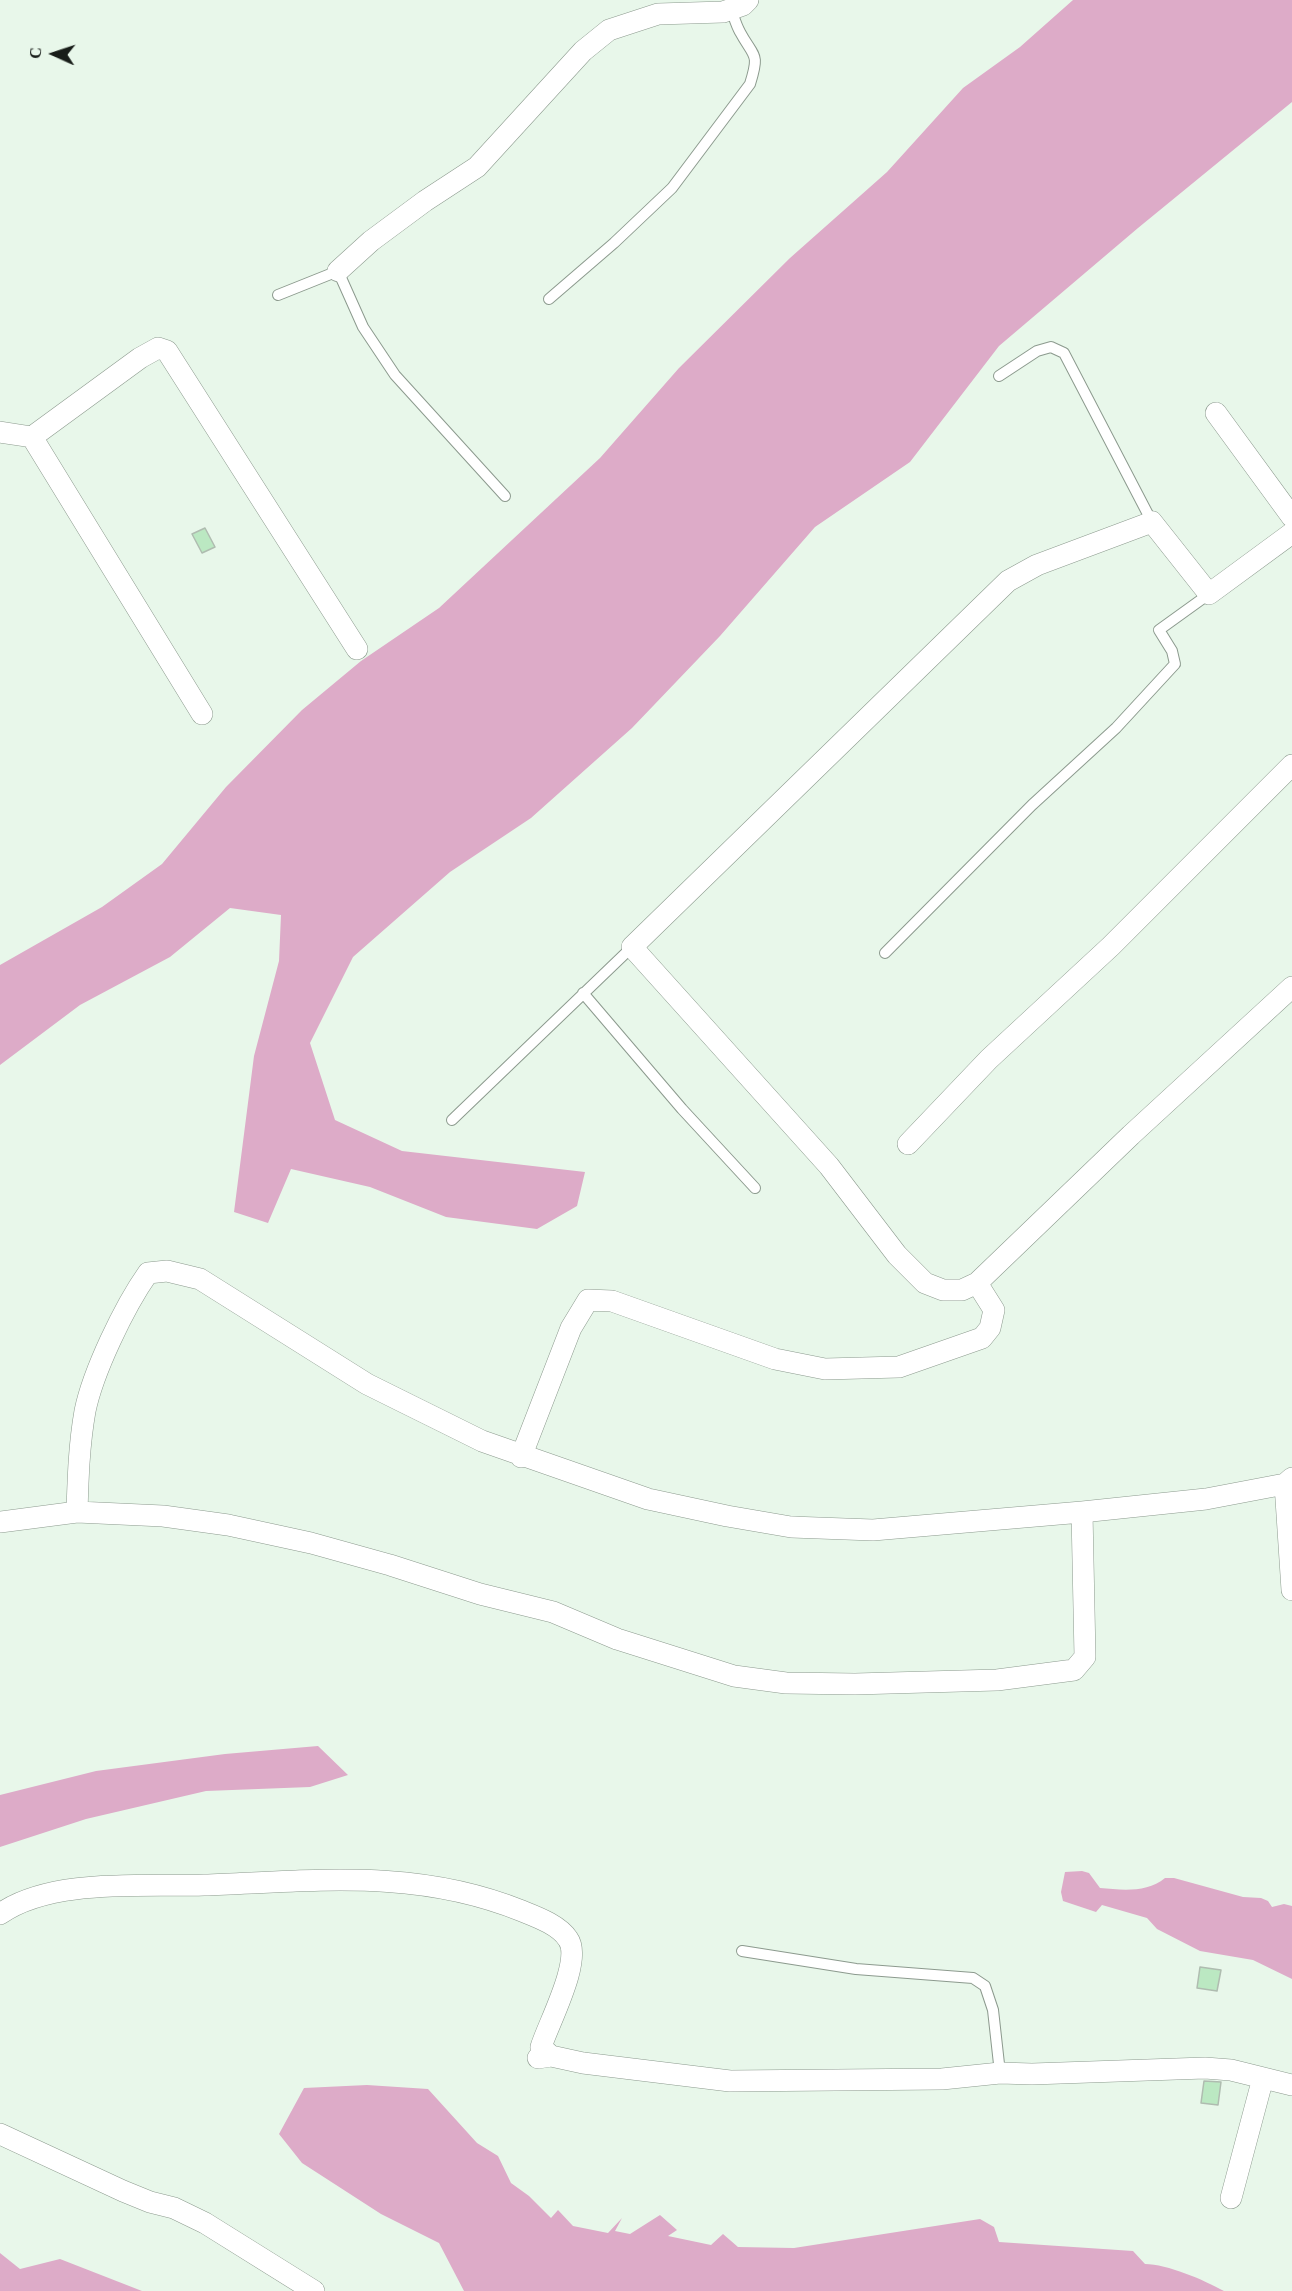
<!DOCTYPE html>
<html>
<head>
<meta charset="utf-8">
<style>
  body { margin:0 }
  #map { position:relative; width:1292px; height:2291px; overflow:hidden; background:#e8f7ea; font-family:"Times New Roman",serif }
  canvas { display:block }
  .north { position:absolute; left:24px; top:24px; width:60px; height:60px; -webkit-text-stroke:4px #e8f7ea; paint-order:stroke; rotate:273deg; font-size:16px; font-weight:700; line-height:24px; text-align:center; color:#181d19 }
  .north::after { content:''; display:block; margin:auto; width:21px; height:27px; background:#181d19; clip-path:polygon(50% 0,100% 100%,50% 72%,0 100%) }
</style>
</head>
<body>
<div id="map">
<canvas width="1292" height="2291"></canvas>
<div class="north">С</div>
</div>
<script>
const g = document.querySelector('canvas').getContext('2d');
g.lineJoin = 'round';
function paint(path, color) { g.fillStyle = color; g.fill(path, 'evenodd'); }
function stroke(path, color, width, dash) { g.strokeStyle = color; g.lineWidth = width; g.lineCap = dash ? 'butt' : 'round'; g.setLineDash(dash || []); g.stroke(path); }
paint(new Path2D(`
  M1073,0H1292V102L1138,228L999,346L910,462L815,527L720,636L632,728L531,818L450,872L353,957L310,1043L335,1120L402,1151L585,1172L577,1206L537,1229L446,1217L370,1187L291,1169L268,1223L234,1212L254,1056L279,961L281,915L230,908L170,957L80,1005L0,1065V965L102,907L162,864L226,787L302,710L361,661L439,608L600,458L679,368L790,258L887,172L963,88L1020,47Z
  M318,1746L348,1775L310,1787L206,1791L86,1819L0,1847V1795L96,1771L225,1754Z
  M1082,1871L1089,1873L1100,1888C1122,1890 1147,1893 1165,1878H1174L1243,1897L1261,1898L1268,1901L1272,1907L1284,1904L1292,1906V1979L1253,1960L1200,1951L1157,1929L1147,1918L1102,1905L1096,1912L1063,1901L1061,1892L1065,1872Z
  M367,2085L428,2089L477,2143L498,2156L511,2183L529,2196L551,2218L558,2210L573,2226L608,2233L622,2218L615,2231L630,2234L660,2215L677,2230L668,2236L711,2245L723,2234L738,2247L794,2248L980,2219L994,2227L999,2242L1133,2251L1145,2264C1167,2264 1204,2280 1224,2291H464L439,2243L381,2214L302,2163L279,2134L304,2088Z
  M0,2253L20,2269L60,2259L142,2291H0Z`), '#ddabc8');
const building = new Path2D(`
  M205,528L215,547L202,553L192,534Z
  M1200,1967L1221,1970L1217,1991L1197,1988Z
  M1204,2081L1221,2082L1218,2105L1201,2103Z`);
paint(building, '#bbe8c2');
stroke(building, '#afbcb0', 1.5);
const lane = new Path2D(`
  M278,295L338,271L363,327L395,375L505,496
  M549,299L614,243L672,188L750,84C760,52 754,58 740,32C736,25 734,17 731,9
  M999,376L1037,351L1051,347L1064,353L1152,522
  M885,953L1032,805L1116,728L1175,664L1172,651L1159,630L1209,594
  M583,993L682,1109L755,1188
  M452,1120L632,947
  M742,1951L856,1969L973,1978L985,1986L993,2010L1000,2073`);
const street = new Path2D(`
  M338,271L371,241L425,201L477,167L583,51L609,30L658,14L723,12L743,5L748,0
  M1216,413L1292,517
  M0,432L32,437L202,714
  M32,437L140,358L158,348L167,351L357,649
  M908,1144L989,1059L1111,946L1292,765
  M977,1283L962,1290H943L925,1283L897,1255L829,1166L632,947L1008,581L1037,565L1152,522L1209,594L1292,533
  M521,1457L571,1328L588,1300L612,1301L775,1359L825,1369L899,1367L982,1338L990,1328L994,1310L977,1283L1131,1135L1292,987
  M1285,1484L1292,1590
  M77,1512C78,1479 79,1445 85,1411C93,1372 124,1307 148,1273L167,1271L200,1279L367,1384L482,1441L648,1499L727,1516L791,1527L873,1530L1082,1512L1206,1499L1285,1484L1292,1478
  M0,1522L77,1512L163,1516L228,1525L311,1543L390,1565L480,1594L553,1612L617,1639L734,1676L786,1683L855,1684L997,1680L1074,1670L1085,1657L1082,1512
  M0,1914C51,1878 143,1887 204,1885C315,1881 416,1868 522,1911C537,1917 559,1925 568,1939C583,1960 548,2024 541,2047L551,2056
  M538,2058L551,2056L583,2063L730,2081L942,2079L1000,2073L1032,2074L1205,2068L1231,2070L1292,2085
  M0,2134L123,2191L150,2202L174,2208L205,2223L314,2291
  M1231,2198L1263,2078`);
stroke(lane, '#8c9a8e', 12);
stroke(street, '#8c9a8e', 22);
stroke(lane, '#fff', 10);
stroke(street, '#fff', 21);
</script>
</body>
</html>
